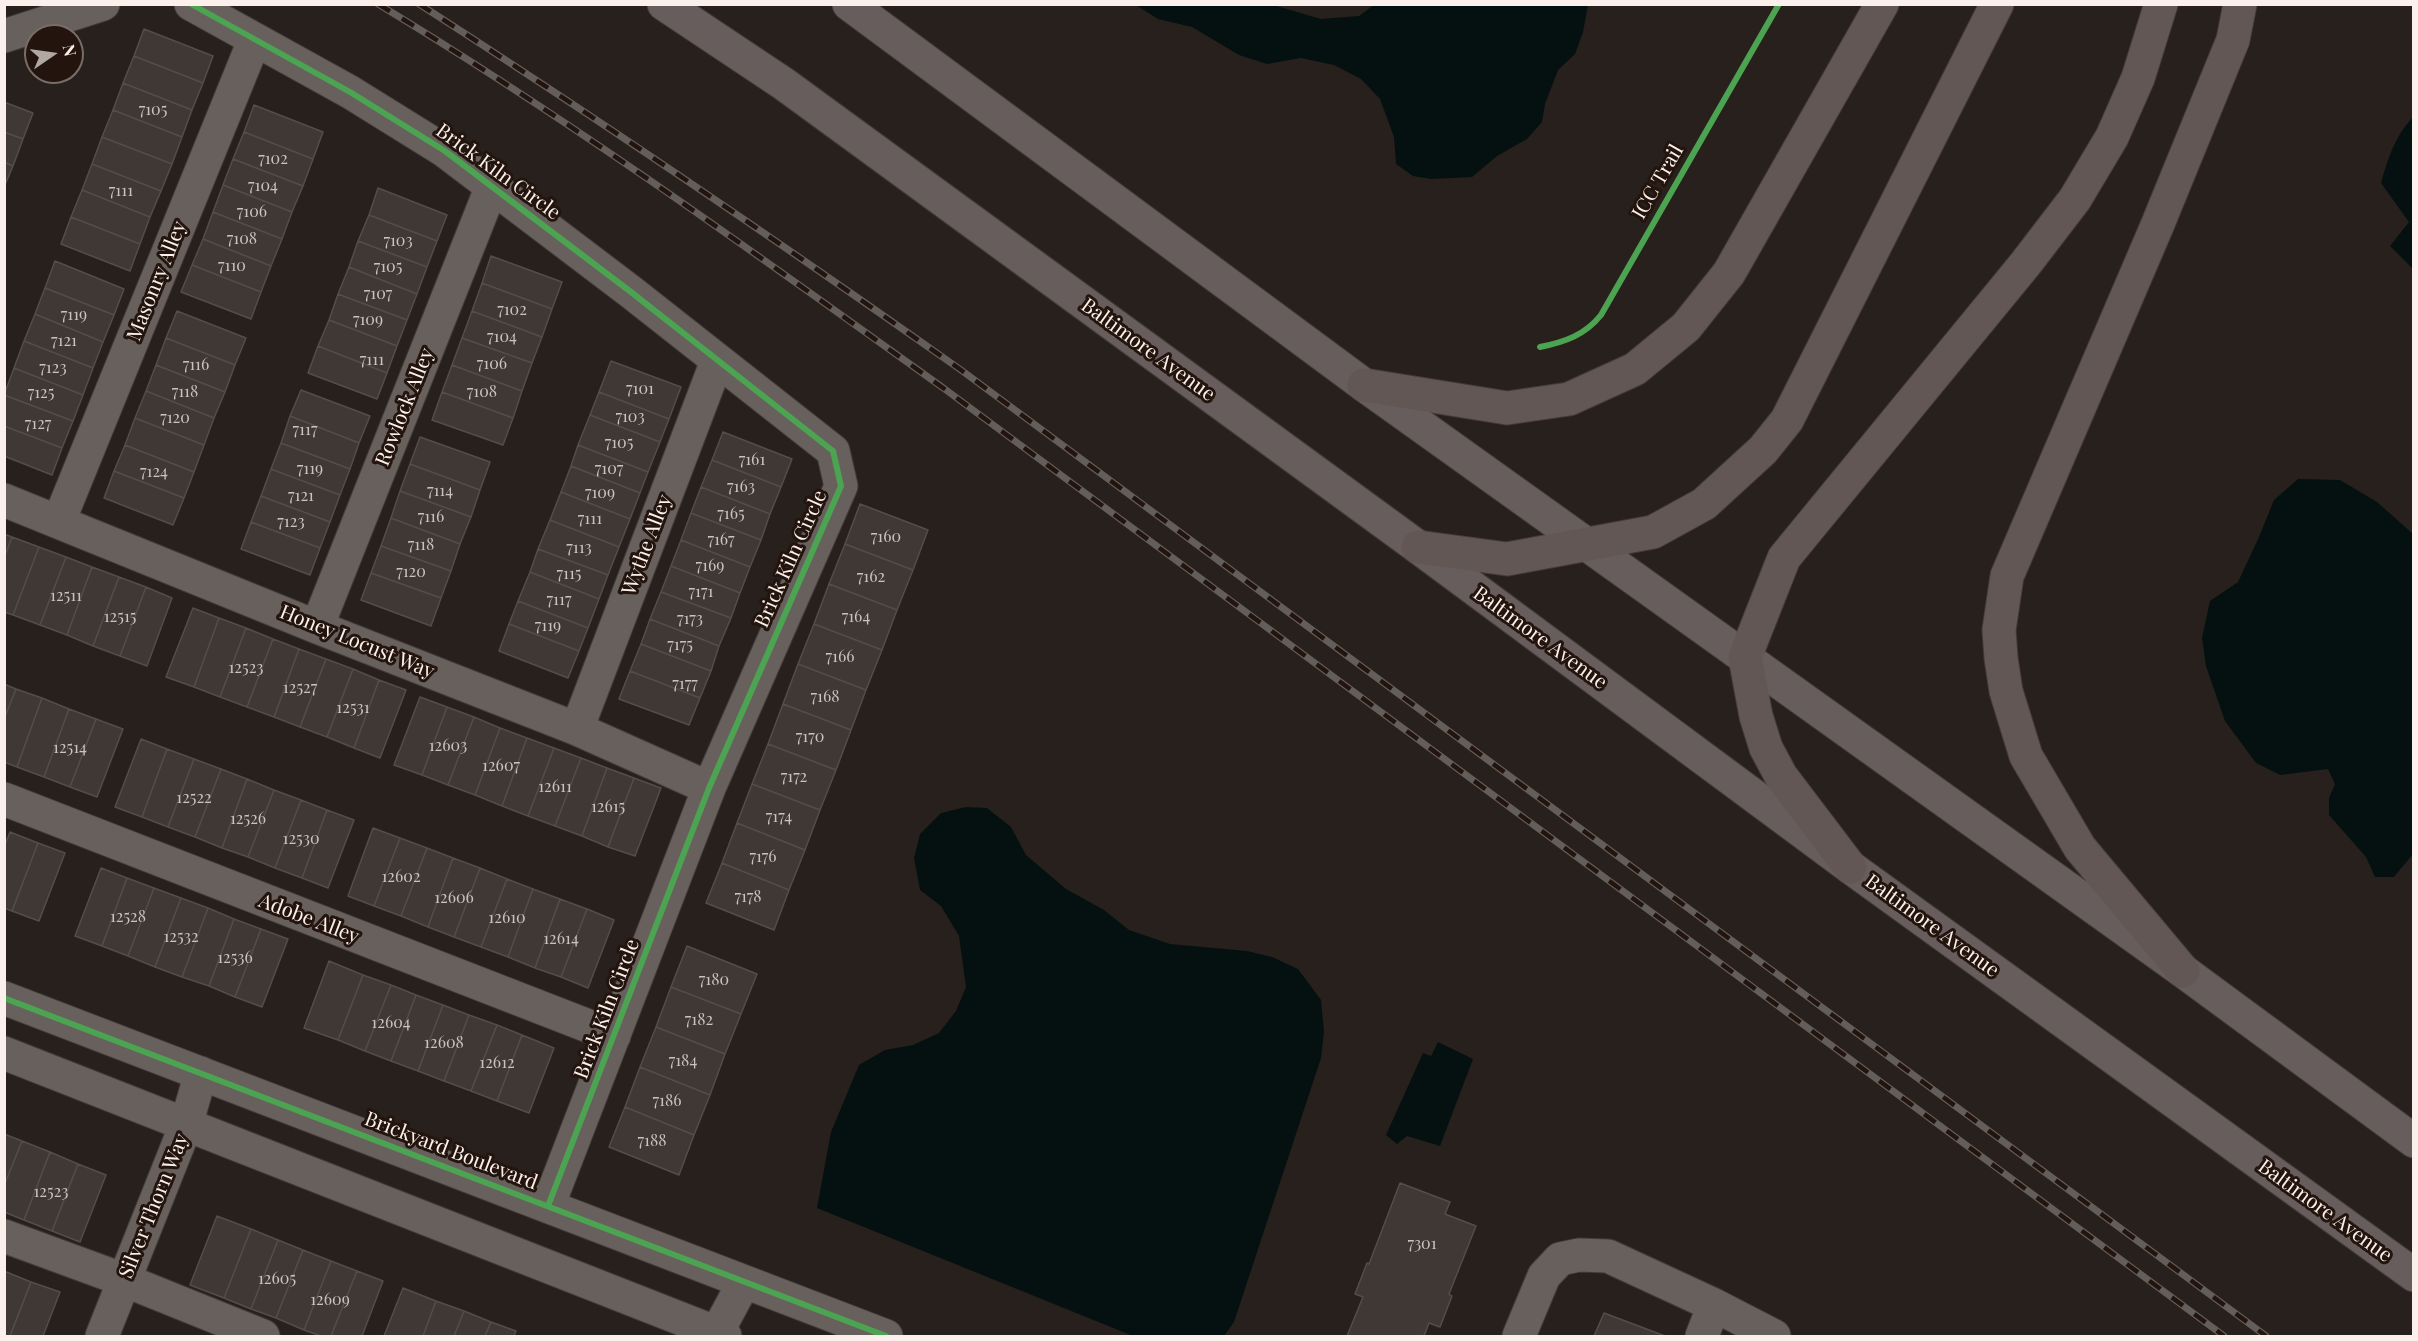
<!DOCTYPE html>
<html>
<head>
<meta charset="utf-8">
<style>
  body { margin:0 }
  #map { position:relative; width:2418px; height:1341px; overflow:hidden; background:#28201c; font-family:"Playfair Display",serif }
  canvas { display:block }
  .frame { position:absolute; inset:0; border:6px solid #fbf0ec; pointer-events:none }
  .north { position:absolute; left:24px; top:24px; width:60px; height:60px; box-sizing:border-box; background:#23150e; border:2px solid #796d67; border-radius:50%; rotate:77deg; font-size:16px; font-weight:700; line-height:24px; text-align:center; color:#fbf0ec }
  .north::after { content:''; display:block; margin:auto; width:21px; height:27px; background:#b1a7a3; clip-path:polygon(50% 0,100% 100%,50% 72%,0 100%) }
</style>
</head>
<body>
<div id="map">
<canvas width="2418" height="1341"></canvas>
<div class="frame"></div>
<div class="north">N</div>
</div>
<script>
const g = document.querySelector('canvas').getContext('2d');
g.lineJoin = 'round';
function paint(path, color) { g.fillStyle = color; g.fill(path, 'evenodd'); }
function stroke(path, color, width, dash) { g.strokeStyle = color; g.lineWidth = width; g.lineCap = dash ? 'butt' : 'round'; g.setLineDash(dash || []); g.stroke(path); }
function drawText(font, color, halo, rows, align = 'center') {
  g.font = font + ' "Playfair Display",serif'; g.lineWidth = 6; g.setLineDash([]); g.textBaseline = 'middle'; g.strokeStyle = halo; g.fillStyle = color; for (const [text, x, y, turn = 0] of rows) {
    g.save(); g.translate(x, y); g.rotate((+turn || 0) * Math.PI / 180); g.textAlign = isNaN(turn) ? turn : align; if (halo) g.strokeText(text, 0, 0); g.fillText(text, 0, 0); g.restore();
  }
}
paint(new Path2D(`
  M1136,5H1273L1321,19L1359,16L1374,5H1588L1583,32L1575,54L1558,70L1545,104L1542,122L1527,139L1497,156L1472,177L1431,179L1413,176L1396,164L1394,137L1380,99L1361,79L1334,65L1301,58L1267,64L1239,55L1192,27L1158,19Z
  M2413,117V269L2390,246L2409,222L2381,183C2388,158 2395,136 2413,117Z
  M2298,479L2340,480L2377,502L2413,534V854L2394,877H2375L2366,857L2329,815V798L2335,784L2328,769L2280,775L2256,763L2225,721L2206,666L2202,638L2210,601L2238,582L2259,537L2274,500Z
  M966,807L987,808L1011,827L1026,855L1066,889L1104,910L1129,930L1170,944L1247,951L1272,957L1298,969L1321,1000L1324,1032L1321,1058L1234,1322L1224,1336H1133L817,1208L831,1132L859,1065L885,1050L913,1045L939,1033L956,1011L966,987L959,936L941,906L920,890L914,858L920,834L941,813Z
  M1438,1042L1473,1059L1440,1146L1407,1136L1397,1144L1386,1135L1423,1053L1431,1056Z`), '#041110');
const building = new Path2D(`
  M144,29L213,56L203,83L134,56Z
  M134,56L203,83L192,110L123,83Z
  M123,83L192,110L182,137L113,110Z
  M4,102L33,113L23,139L4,132Z
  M254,105L323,132L313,159L244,132Z
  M113,110L182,137L172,164L102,137Z
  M4,132L23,139L13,166L4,162Z
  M244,132L313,159L303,186L233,159Z
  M102,137L172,164L161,191L92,164Z
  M233,159L303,186L292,212L223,185Z
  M4,162L13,166L4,187Z
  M92,164L161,191L150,217L82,190Z
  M223,185L292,212L282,239L213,212Z
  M378,188L447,215L437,241L369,215Z
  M82,190L150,217L140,244L71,217Z
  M213,212L282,239L271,266L203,239Z
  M369,215L437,241L427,267L358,241Z
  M71,217L140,244L130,271L61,244Z
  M203,239L271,266L261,292L192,265Z
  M358,241L427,267L417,294L349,267Z
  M491,256L562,282L552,309L482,283Z
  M55,261L124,289L114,315L45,288Z
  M192,265L261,292L251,319L181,292Z
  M349,267L417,294L407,320L338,294Z
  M482,283L552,309L542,337L472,311Z
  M45,288L114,315L103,342L35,314Z
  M338,294L407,320L397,346L329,320Z
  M177,311L246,338L235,365L166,338Z
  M472,311L542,337L532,363L462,338Z
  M35,314L103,342L93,368L24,341Z
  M329,320L397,346L387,373L318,346Z
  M166,338L235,365L225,392L156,365Z
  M462,338L532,363L522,391L452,365Z
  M24,341L93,368L83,395L14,368Z
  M318,346L387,373L377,399L308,373Z
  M611,361L681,387L669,419L599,392Z
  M156,365L225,392L214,418L146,391Z
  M452,365L522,391L513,418L442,392Z
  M14,368L83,395L73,421L4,395Z
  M301,390L370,416L359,443L290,416Z
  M146,391L214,418L204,445L135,418Z
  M442,392L513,418L503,445L432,420Z
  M599,392L669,419L660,442L590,415Z
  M4,395L73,421L62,448L4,426Z
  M590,415L660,442L648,472L578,445Z
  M290,416L359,443L350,469L281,443Z
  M135,418L204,445L194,472L125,445Z
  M4,426L62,448L52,475L4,456Z
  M723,432L792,459L781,487L712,460Z
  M420,437L490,462L480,490L410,464Z
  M281,443L350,469L340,495L271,469Z
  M125,445L194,472L184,498L114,471Z
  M578,445L648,472L640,493L571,466Z
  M712,460L781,487L770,514L701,487Z
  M410,464L480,490L471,517L400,491Z
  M571,466L640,493L630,519L561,492Z
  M271,469L340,495L330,522L261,496Z
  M114,471L184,498L173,525L104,498Z
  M701,487L770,514L761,540L691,513Z
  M400,491L471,517L460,544L391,518Z
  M561,492L630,519L619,547L550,520Z
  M261,496L330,522L320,548L251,522Z
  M860,504L928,530L913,570L845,544Z
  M691,513L761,540L750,567L681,540Z
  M391,518L460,544L451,571L381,546Z
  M550,520L619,547L608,575L538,549Z
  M251,522L320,548L310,575L241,549Z
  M4,534L12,537L4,558Z
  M12,537L39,547L13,615L4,612V558Z
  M681,540L750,567L740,593L671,566Z
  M845,544L913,570L897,610L829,584Z
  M381,546L451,571L441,598L371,573Z
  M39,547L66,557L40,625L13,615Z
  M538,549L608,575L599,599L530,572Z
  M66,557L92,567L67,635L40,625Z
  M671,566L740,593L731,618L661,592Z
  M92,567L119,577L93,646L67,635Z
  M530,572L599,599L588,628L518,601Z
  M371,573L441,598L431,626L361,600Z
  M119,577L146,587L120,656L93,646Z
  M829,584L897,610L882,650L814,624Z
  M146,587L172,598L147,666L120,656Z
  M661,592L731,618L719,646L650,619Z
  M518,601L588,628L579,651L509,624Z
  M193,608L219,618L194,687L166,677Z
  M219,618L246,628L220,697L194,687Z
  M650,619L719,646L711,671L641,644Z
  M509,624L579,651L568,678L499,651Z
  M814,624L882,650L866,690L798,664Z
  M246,628L273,639L247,707L220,697Z
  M273,639L299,649L274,717L247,707Z
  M641,644L711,671L700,698L630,671Z
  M299,649L326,659L300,727L274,717Z
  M326,659L353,669L327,737L300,727Z
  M798,664L866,690L851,730L783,704Z
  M353,669L379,680L354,748L327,737Z
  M630,671L700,698L689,725L619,699Z
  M379,680L406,690L380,758L354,748Z
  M4,684L16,689L4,719Z
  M16,689L42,698L17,767L4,762V719Z
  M420,697L447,707L422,775L394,765Z
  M42,698L69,709L44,777L17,767Z
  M783,704L851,730L836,770L768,744Z
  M447,707L474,717L448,785L422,775Z
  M69,709L96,719L70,787L44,777Z
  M474,717L500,728L475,795L448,785Z
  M96,719L123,729L97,797L70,787Z
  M500,728L527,738L502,806L475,795Z
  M527,738L554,748L528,816L502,806Z
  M141,739L167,749L142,817L115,807Z
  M768,744L836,770L820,810L752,784Z
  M554,748L581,758L555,826L528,816Z
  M167,749L194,759L168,827L142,817Z
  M581,758L607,768L582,836L555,826Z
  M194,759L221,769L195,837L168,827Z
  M607,768L634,778L608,847L582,836Z
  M221,769L247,779L222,848L195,837Z
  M634,778L661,788L635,856L608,847Z
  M247,779L274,790L248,857L222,848Z
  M752,784L820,810L805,850L737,823Z
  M274,790L301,800L275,868L248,857Z
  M301,800L327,810L302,878L275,868Z
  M327,810L354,820L328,888L302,878Z
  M737,823L805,850L789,890L722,863Z
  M373,828L400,838L374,906L348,896Z
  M10,832L38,843L12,911L4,908V847Z
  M400,838L427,848L401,916L374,906Z
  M38,843L65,853L39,921L12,911Z
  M427,848L453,858L428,927L401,916Z
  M453,858L480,868L454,937L428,927Z
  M722,863L789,890L774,930L706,903Z
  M101,868L127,878L102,946L75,936Z
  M480,868L507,879L481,947L454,937Z
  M127,878L154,888L128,956L102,946Z
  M507,879L533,889L508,957L481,947Z
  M154,888L181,898L155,967L128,956Z
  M533,889L560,899L535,968L508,957Z
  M181,898L208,908L182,977L155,967Z
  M560,899L587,909L561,977L535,968Z
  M208,908L234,919L209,986L182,977Z
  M587,909L614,920L588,988L561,977Z
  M234,919L261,929L235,997L209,986Z
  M261,929L288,939L262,1007L235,997Z
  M687,946L757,974L741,1014L671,987Z
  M329,961L363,975L338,1040L304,1028Z
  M363,975L391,985L365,1051L338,1040Z
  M391,985L416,995L391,1061L365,1051Z
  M671,987L741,1014L725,1054L656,1027Z
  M416,995L443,1005L418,1071L391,1061Z
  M443,1005L469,1015L444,1081L418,1071Z
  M469,1015L497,1025L471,1091L444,1081Z
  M497,1025L522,1035L497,1101L471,1091Z
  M656,1027L725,1054L710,1095L640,1067Z
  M522,1035L554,1048L529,1113L497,1101Z
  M640,1067L710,1095L694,1135L625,1107Z
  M625,1107L694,1135L679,1175L609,1147Z
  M4,1134L22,1141L4,1186Z
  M22,1141L50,1152L24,1220L4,1212V1186Z
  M50,1152L78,1164L52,1231L24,1220Z
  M78,1164L106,1175L80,1242L52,1231Z
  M1400,1183L1450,1202L1445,1214L1476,1226L1449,1294L1452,1296L1440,1327L1429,1323L1424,1336H1347L1363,1297L1355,1294L1367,1263L1369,1264Z
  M217,1216L251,1229L224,1298L190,1285Z
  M251,1229L278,1240L251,1309L224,1298Z
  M278,1240L303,1250L276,1318L251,1309Z
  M303,1250L331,1261L304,1330L276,1318Z
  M331,1261L357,1271L331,1336H321L304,1330Z
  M4,1271L31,1282L10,1336H4Z
  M357,1271L383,1281L362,1336H331Z
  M31,1282L60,1292L43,1336H10Z
  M403,1288L436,1301L423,1336H384Z
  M436,1301L464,1311L454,1336H423Z
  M464,1311L491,1322L485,1336H454Z
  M1604,1313L1665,1336H1594Z
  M491,1322L516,1331L514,1336H485Z`);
paint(building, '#3f3835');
stroke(building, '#544d49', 1.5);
const minor = new Path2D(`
  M191,4L350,92L445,151L631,292L833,451L841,486L709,788L548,1206
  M4,36L103,4
  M4,500L317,627L577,729L709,788
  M59,521L254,41
  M317,627L492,186
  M577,729L717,361
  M4,799L614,1036
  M4,998L886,1336
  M4,1053L725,1336
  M4,1236L124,1280L263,1336
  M102,1336L186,1125L201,1073
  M715,1336L744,1282
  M1519,1336L1544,1276L1560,1259L1579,1255L1608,1256L1714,1305L1774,1336
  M1702,1336L1714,1305`);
const major = new Path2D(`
  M664,4L784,84L1418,547L1850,867L2414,1275
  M849,4L1364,385L2183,971L2414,1141`);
const highway = new Path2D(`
  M1364,385L1507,408L1569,399L1635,369L1686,327L1729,273L1882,4
  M1418,547L1507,559L1653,532L1704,504L1763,450L1787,420L1997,4
  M1850,867L1781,776L1766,748L1756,716L1745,657L1784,558L2026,263L2075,199L2112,137L2138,78L2161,4
  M2183,971L2080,848L2026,756L2006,691L2001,658L1999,630L2007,576L2157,226L2233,40L2240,4`);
stroke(minor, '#423c39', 35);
stroke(major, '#423c39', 35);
stroke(highway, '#423c39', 35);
stroke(minor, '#67605d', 33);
stroke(major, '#685d5d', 33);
stroke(highway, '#635756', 33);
const rail = new Path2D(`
  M378,4C574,122 760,257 946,390L2224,1336
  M419,4C603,122 782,244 961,370L2266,1336`);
stroke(rail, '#645e5b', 7);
stroke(rail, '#23150e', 4.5, [14]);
stroke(new Path2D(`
  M191,4L350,92L445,151L631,292L833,451L841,486L709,788L548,1206
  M1540,347C1565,342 1585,335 1601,315L1779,4
  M4,998L886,1336`), '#4ca352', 6);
drawText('16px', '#ccc2be', null, [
  ["7105",153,110],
  ["7102",273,159],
  ["7104",263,186],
  ["7111",121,191],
  ["7106",252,212],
  ["7108",242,239],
  ["7103",398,241],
  ["7110",232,266],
  ["7105",388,267],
  ["7107",378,294],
  ["7102",512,310],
  ["7119",74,315],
  ["7109",368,320],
  ["7104",502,337],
  ["7121",64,341],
  ["7111",372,360],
  ["7106",492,364],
  ["7116",196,365],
  ["7123",53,368],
  ["7101",640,389],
  ["7118",185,392],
  ["7108",482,392],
  ["7125",41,393],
  ["7103",630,417],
  ["7120",175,418],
  ["7127",38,424],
  ["7117",305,430],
  ["7105",619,443],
  ["7161",752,460],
  ["7119",310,469],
  ["7107",609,469],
  ["7124",154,472],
  ["7163",741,487],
  ["7114",440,491],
  ["7109",600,493],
  ["7121",301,496],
  ["7165",731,514],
  ["7116",431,517],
  ["7111",590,519],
  ["7123",291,522],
  ["7160",886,537],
  ["7167",721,540],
  ["7118",421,545],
  ["7113",579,548],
  ["7169",710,566],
  ["7120",411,572],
  ["7115",569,574],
  ["7162",871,577],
  ["7171",701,592],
  ["12511",66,596],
  ["7117",559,600],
  ["12515",120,617],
  ["7164",856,617],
  ["7173",690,619],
  ["7119",548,626],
  ["7175",680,645],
  ["7166",840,657],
  ["12523",246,668],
  ["7177",685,684],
  ["12527",300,688],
  ["7168",825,697],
  ["12531",353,708],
  ["7170",810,737],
  ["12603",448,746],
  ["12514",70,748],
  ["12607",501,766],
  ["7172",794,777],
  ["12611",555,787],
  ["12522",194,798],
  ["12615",608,807],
  ["7174",779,817],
  ["12526",248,819],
  ["12530",301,839],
  ["7176",763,857],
  ["12602",401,877],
  ["7178",748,897],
  ["12606",454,898],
  ["12528",128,917],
  ["12610",507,918],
  ["12532",181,937],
  ["12614",561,939],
  ["12536",235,958],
  ["7180",714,980],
  ["7182",699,1020],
  ["12604",391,1023],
  ["12608",444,1043],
  ["7184",683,1061],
  ["12612",497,1063],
  ["7186",667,1101],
  ["7188",652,1141],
  ["12523",51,1192],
  ["7301",1422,1244],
  ["12605",277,1279],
  ["12609",330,1300]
]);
drawText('20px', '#fbf0ec', '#23150e', [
  ["Brick Kiln Circle",498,172,36],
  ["ICC Trail",1658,182,-60],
  ["Masonry Alley",157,281,-68],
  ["Baltimore Avenue",1148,350,36],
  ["Rowlock Alley",405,407,-68],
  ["Wythe Alley",647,545,-69],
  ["Brick Kiln Circle",791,559,-66],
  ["Baltimore Avenue",1540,638,36],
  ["Honey Locust Way",357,642,22],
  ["Adobe Alley",309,919,21],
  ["Baltimore Avenue",1932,926,36],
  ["Brick Kiln Circle",607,1009,-69],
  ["Brickyard Boulevard",451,1151,21],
  ["Silver Thorn Way",154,1206,-68],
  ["Baltimore Avenue",2325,1211,36]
]);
</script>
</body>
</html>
